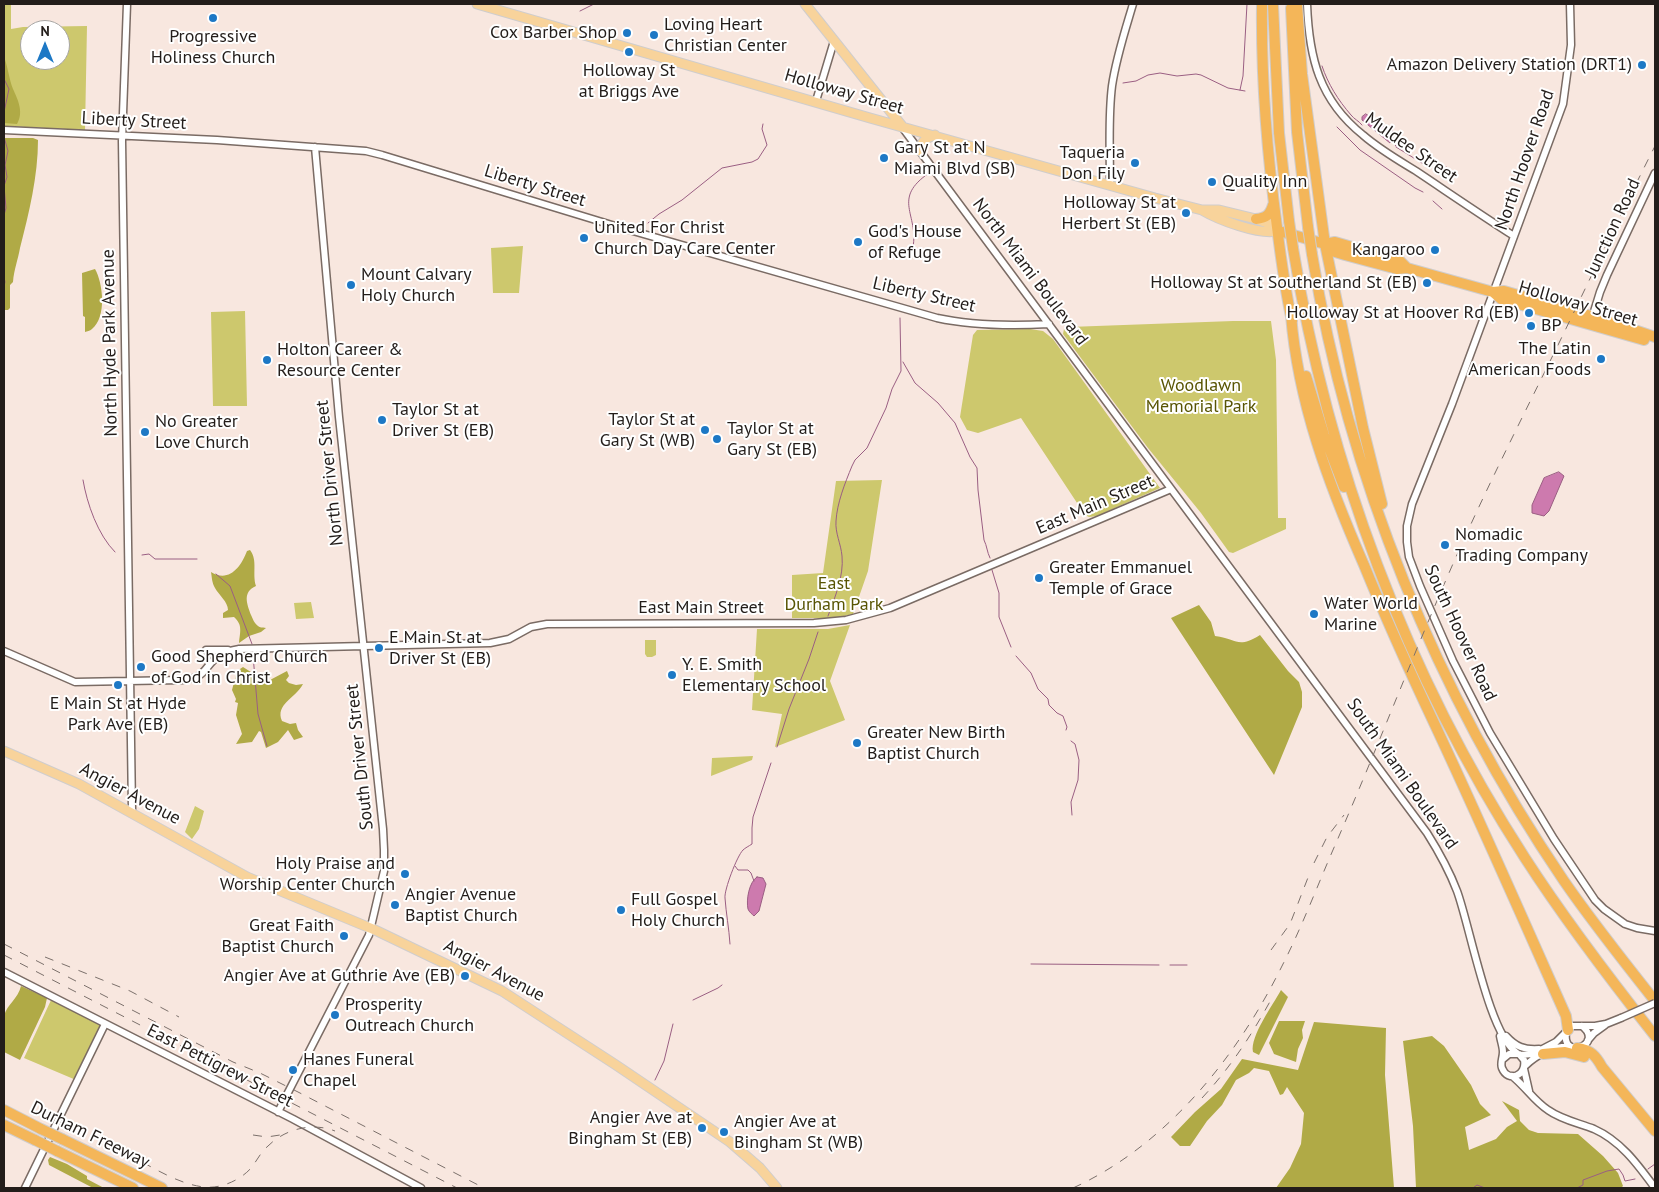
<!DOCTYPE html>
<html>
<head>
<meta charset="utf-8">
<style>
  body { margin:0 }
  #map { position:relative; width:1659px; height:1192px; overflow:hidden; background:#f8e7df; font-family:"PT Sans",sans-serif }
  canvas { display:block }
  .frame { position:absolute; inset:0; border:5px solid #231d1a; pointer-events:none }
  .north { position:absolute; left:20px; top:20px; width:50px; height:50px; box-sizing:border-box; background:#fff; border:1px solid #a7a5a3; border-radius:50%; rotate:0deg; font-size:14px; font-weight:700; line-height:20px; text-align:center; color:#231d1a }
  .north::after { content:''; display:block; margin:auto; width:18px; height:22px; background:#1d78c5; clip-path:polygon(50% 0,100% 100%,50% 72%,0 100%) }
</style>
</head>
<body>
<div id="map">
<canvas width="1659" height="1192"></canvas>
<div class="frame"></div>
<div class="north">N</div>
</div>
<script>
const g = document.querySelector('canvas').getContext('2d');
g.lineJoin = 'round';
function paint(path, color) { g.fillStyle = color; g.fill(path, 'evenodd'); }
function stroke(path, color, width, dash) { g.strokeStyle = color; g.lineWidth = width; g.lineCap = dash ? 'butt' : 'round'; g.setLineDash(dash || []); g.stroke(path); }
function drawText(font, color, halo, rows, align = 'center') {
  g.font = font + ' "PT Sans",sans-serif'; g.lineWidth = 4; g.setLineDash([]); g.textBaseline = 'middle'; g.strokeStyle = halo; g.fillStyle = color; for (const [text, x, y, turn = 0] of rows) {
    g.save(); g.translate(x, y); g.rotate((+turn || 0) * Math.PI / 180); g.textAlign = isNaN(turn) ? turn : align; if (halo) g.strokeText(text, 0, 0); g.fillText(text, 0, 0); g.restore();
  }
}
paint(new Path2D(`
  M4,4H11V29L23,27L87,26L85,130L4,126ZM30,30H60V60H30Z
  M523,246L519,293H493L491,248Z
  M245,311L247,406H213L211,312Z
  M1233,321H1271L1276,360L1278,518H1286V529L1233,553L1229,552L1201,513L1148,448L1063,334L1064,329L1069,327Z
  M1030,329L1043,331L1053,339L1160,488L1097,516L1089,517L1085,515L1021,418L978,433L967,430L960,417L973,335L977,330Z
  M882,480L868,571L853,614L835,618H792V575L823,573L836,481Z
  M311,602L314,618L296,619L294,603Z
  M850,625L830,681L845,720L775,747L782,714L752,710L757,629H828Z
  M645,640H656V655L652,657H647L645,654Z
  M753,756L752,760L711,776L712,758Z
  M195,806L204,811L199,829L192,839L185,832Z
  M52,998L103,1025L76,1080L24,1058Z`), '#cdc86d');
paint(new Path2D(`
  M4,57C8,67 9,79 13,89C18,100 24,112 17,124L4,123Z
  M4,138H33L38,140C38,176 29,213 20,248C18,260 14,269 13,282L10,285V308L8,310H4Z
  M95,269C103,283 107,317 92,329C90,331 87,331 85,332V317L83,316L82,273Z
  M250,550C258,560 252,574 256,586C242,592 247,604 251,615C253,619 254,623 258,626C260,628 262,627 266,628L261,632L249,636L239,643C240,632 243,625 234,617L223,618V613L228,610C228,602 219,595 215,588C212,583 212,578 211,572C229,583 241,567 247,551Z
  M1199,605L1211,622L1215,636C1238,639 1237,649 1260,635L1288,671L1299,682L1302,692V707L1274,775L1171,618Z
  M243,667L254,674L270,680L287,671L289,676L286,680L289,683L296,685L303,684C295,699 275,704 282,721L290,724L296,723L298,730L303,737L294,740L288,730L278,742L266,748L261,732L259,731L252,742L236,744L242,734L236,715L238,703L235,702L236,699L232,690L237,671Z
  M21,986L47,998L45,1007L20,1060L4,1052C4,1042 1,1026 4,1016C7,1004 18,999 21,986Z
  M1281,990L1288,997L1259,1055L1253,1052C1250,1036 1273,1005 1281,990Z
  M1279,1021H1305L1302,1030L1303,1038L1298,1049L1296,1062L1274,1054L1269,1043Z
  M1314,1022L1386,1028L1385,1075L1394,1188H1276L1290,1168L1301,1144L1304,1113L1287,1087L1283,1094L1280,1095L1269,1071L1254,1068L1249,1073L1236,1080L1222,1105L1207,1121L1190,1146H1180L1171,1137L1195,1112L1221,1089L1242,1059L1298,1070Z
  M1432,1036L1444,1046L1471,1085L1480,1104L1491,1115L1465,1127L1469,1150L1496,1139L1507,1127L1517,1121L1502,1101L1519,1110L1520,1121L1529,1130L1538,1133L1578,1134L1603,1156L1618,1173L1623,1186L1621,1188H1416L1413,1126L1403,1041Z
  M50,1157L67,1164L87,1176V1179L104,1188H93L49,1165L48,1160Z`), '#b0aa46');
const water = new Path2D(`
  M1366,114L1383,126L1392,127L1393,140L1390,143L1362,120V117Z
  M1559,472L1564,476L1549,511L1544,516L1532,513V505L1544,478Z
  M757,877L763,878L766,884L759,911L754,916C752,914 749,912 748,909C746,900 749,882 757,877Z`);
paint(water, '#cd7aae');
stroke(water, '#9a5e82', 1);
stroke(new Path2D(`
  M580,11L594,4
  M1322,66C1328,84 1338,100 1351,115C1354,119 1359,121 1362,125
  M4,79L9,89L4,112
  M1123,83L1136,81L1148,75L1160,73L1177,76L1196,74L1201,75L1228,88L1245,91
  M1240,90L1243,76L1247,4
  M1337,127L1360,150L1415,188L1423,192
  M1392,141L1396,146
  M1396,147L1430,168
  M1443,171L1446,167
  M1433,201L1442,209
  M4,215L6,208L4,186L7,177L5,165L8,151L4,137
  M4,220V227
  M648,223L659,214L682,200L722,168L752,162L758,159L767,145L762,129L763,124
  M4,239V240
  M913,247C919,214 891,199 929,173
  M4,254V263
  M4,277L5,282L4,286
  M903,362L915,383L938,403L955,423L970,457L977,468L978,490L984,540C987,546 987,552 990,558
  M83,480C87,504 98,535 115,552
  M142,555L149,554L155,559H197
  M992,570L999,593V617L1011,647
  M216,574L230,586L252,644
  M828,616C835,597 844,576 842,556C841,544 835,533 836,521C837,503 845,483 852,466L855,460L867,448L886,408L892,389L901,371L900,318
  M253,655L258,714L267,746
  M1016,656L1031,673L1038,689L1048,699L1049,705L1057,713L1063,716L1067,727L1066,730
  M1071,741L1075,744L1079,760L1078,780L1071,802L1072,815
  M777,747L789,709L809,659L818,632
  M735,866L738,870H748L751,873L754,881
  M730,944C729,928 726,913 725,898C724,890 737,856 743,850C745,848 749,846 752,844V828L753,817L771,763
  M1031,964L1159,965
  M1170,965H1187
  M693,1000L718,988L722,985
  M655,1080L664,1061L673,1024
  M1648,1169L1655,1164
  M1473,1188L1477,1185L1485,1188
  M1577,1188L1583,1185V1180L1607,1171L1619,1169L1623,1175L1625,1181L1635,1179`), '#9a5e82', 1);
const minor = new Path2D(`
  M127,4L122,141L132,809L131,813
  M1307,4C1309,57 1319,100 1363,135C1379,149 1398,160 1416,171C1449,193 1481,215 1514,236
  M1570,4L1571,45L1563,104L1452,404L1412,504L1407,526V542L1409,557L1420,586L1453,661L1490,733L1554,839L1595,900L1604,909L1625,924L1637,928L1655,931
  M816,101L834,41
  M902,127L1427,833C1439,852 1449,870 1457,891C1470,926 1489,1035 1517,1053
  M4,130L217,140L366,151L382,155L612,225L937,318C974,326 1011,326 1049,324
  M1110,185C1110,152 1108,118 1112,86C1116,58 1125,31 1133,4
  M1592,318L1600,292L1607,275L1655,173
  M206,650H228
  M4,651L75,682L182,680C208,678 203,666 220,655C226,651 233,650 239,649L490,643L509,639L531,627L547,624L814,623L846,620L890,608L1171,489
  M4,972L293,1119L421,1188
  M1566,1033C1562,1061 1605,1044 1582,1026
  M1500,1036C1501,1042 1503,1047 1503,1052C1503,1058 1500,1063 1502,1068C1508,1083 1527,1076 1524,1060L1519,1054H1509L1503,1059
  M1506,1036C1516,1047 1524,1050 1539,1049
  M1588,1040L1594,1033L1605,1025
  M1520,1055L1533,1054L1556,1042L1572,1026H1595L1606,1024L1621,1018
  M1525,1066C1536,1055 1555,1045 1571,1047
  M1524,1069L1529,1091
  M1512,1076C1525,1086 1534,1101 1548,1110C1562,1120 1579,1123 1594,1129C1621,1141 1638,1165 1655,1188
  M278,1112L369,935L384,871V850L383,829L339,417L315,147
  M25,1188L105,1024`);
const major = new Path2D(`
  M477,4L870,118L1155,198L1202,210H1219L1256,219L1270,224L1277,231
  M805,4L902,126
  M920,151C922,141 925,138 935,135
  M1202,210C1219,220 1259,235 1277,231
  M4,751L79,784L247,877L375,930L502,991L616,1065L730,1142L760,1168L777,1188`);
const highway = new Path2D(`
  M1262,4C1261,79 1267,153 1277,227C1281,259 1285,290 1292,321
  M1273,4L1279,133L1289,221
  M1297,4L1302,74L1325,244L1363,428L1382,504
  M1291,8L1297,132L1308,227
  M1256,219C1266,218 1270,215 1273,205
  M1283,232L1325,244L1332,251L1345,255L1397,269L1407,268L1493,292L1504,291L1605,320L1655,337
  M1325,244L1335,242L1400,261L1407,268
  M1293,248C1328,465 1406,674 1525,858C1565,920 1610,979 1655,1036
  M1312,254C1348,477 1437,694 1564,881C1593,923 1624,962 1655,1001
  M1493,292L1501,299L1644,340
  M1291,315C1298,403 1329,485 1364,565C1386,619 1410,672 1435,725C1480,821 1523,919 1566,1016L1568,1030
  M1306,376L1324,435L1344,487
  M1577,1048C1591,1050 1596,1056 1602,1067L1655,1131
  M1543,1054L1565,1052L1584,1057
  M4,1110L41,1129
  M4,1125L35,1140
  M62,1139L162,1188
  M57,1151L133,1188`);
stroke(minor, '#7a6b64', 9);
stroke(major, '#cfcdcd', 11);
stroke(highway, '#cfcdcd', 12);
stroke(minor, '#fff', 6);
stroke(major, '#f8d39b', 9);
stroke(highway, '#f4b659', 10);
stroke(new Path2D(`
  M1314,863L1327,837L1344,815
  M4,944L233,1062L260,1073L298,1092L484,1188
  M1271,950L1290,924L1309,875
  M4,955L457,1188
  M45,957L130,991L179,1017
  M1202,1098C1231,1067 1253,1033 1273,996
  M253,1135L267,1137L280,1135
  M127,1154C151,1166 177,1184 204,1187C221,1189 241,1180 252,1167C257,1160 261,1152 268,1146C285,1129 312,1122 335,1131
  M1073,1188C1167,1145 1237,1057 1282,966C1302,927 1318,884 1336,843C1377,749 1414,652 1456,557C1488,485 1524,414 1559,343C1591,277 1622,211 1655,146`), '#7b706b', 1, [9, 9]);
const minorBridge = new Path2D(`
  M1621,1018L1655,1003`);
const highwayBridge = new Path2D(`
  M1289,221L1293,248
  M1308,227L1312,254
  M41,1129L62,1139
  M35,1140L57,1151`);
stroke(minorBridge, '#7a6b64', 9, []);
stroke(highwayBridge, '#cfcdcd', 12, []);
stroke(minorBridge, '#fff', 6);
stroke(highwayBridge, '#f4b659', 10);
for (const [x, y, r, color] of [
  [213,18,5,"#1d78c5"],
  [627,33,5,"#1d78c5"],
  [654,35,5,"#1d78c5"],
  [629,52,5,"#1d78c5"],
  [1642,65,5,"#1d78c5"],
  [884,158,5,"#1d78c5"],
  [1135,163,5,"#1d78c5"],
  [1212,182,5,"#1d78c5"],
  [1186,213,5,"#1d78c5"],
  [584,238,5,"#1d78c5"],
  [858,242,5,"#1d78c5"],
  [1435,250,5,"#1d78c5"],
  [1427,283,5,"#1d78c5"],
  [351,285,5,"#1d78c5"],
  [1529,313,5,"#1d78c5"],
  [1531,326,5,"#1d78c5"],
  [1601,359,5,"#1d78c5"],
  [267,360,5,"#1d78c5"],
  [382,420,5,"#1d78c5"],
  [705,430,5,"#1d78c5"],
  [145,432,5,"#1d78c5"],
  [717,439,5,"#1d78c5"],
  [1445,545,5,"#1d78c5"],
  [1039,578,5,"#1d78c5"],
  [1314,614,5,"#1d78c5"],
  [379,648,5,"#1d78c5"],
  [141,667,5,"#1d78c5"],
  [672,675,5,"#1d78c5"],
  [118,685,5,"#1d78c5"],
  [857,743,5,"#1d78c5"],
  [405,874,5,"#1d78c5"],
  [395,905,5,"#1d78c5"],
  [621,910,5,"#1d78c5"],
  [344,936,5,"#1d78c5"],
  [465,976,5,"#1d78c5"],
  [335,1015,5,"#1d78c5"],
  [293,1070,5,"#1d78c5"],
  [702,1128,5,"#1d78c5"],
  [724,1132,5,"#1d78c5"]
]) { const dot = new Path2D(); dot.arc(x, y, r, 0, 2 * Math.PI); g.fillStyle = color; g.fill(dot); stroke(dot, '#fff', 2); }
drawText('18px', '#231d1a', '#fff', [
  ["Loving Heart",664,25],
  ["Christian Center",664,46],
  ["Cox Barber Shop",617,33,"right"],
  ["Progressive",213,37,"center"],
  ["Holiness Church",213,58,"center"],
  ["Amazon Delivery Station (DRT1)",1632,65,"right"],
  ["Holloway St",629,71,"center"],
  ["at Briggs Ave",629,92,"center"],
  ["Gary St at N",894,148],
  ["Miami Blvd (SB)",894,169],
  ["Taqueria",1125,153,"right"],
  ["Don Fily",1125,174,"right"],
  ["Quality Inn",1222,182],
  ["Holloway St at",1176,203,"right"],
  ["Herbert St (EB)",1176,224,"right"],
  ["United For Christ",594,228],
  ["Church Day Care Center",594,249],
  ["God's House",868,232],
  ["of Refuge",868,253],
  ["Kangaroo",1425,250,"right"],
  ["Mount Calvary",361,275],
  ["Holy Church",361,296],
  ["Holloway St at Southerland St (EB)",1417,283,"right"],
  ["Holloway St at Hoover Rd (EB)",1519,313,"right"],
  ["BP",1541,326],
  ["The Latin",1591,349,"right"],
  ["American Foods",1591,370,"right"],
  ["Holton Career &",277,350],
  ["Resource Center",277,371],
  ["Taylor St at",392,410],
  ["Driver St (EB)",392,431],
  ["Taylor St at",695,420,"right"],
  ["Gary St (WB)",695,441,"right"],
  ["No Greater",155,422],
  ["Love Church",155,443],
  ["Taylor St at",727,429],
  ["Gary St (EB)",727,450],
  ["Nomadic",1455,535],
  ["Trading Company",1455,556],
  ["Greater Emmanuel",1049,568],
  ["Temple of Grace",1049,589],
  ["Water World",1324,604],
  ["Marine",1324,625],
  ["E Main St at",389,638],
  ["Driver St (EB)",389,659],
  ["Good Shepherd Church",151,657],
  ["of God in Christ",151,678],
  ["Y. E. Smith",682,665],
  ["Elementary School",682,686],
  ["E Main St at Hyde",118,704,"center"],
  ["Park Ave (EB)",118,725,"center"],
  ["Greater New Birth",867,733],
  ["Baptist Church",867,754],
  ["Holy Praise and",395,864,"right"],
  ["Worship Center Church",395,885,"right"],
  ["Angier Avenue",405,895],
  ["Baptist Church",405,916],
  ["Full Gospel",631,900],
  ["Holy Church",631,921],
  ["Great Faith",334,926,"right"],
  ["Baptist Church",334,947,"right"],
  ["Angier Ave at Guthrie Ave (EB)",455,976,"right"],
  ["Prosperity",345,1005],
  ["Outreach Church",345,1026],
  ["Hanes Funeral",303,1060],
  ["Chapel",303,1081],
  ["Angier Ave at",692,1118,"right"],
  ["Bingham St (EB)",692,1139,"right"],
  ["Angier Ave at",734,1122],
  ["Bingham St (WB)",734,1143]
], 'left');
drawText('18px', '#231d1a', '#fff', [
  ["Holloway Street",844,92,16],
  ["Liberty Street",134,121,3],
  ["Muldee Street",1411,148,35],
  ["North Hoover Road",1525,160,-71],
  ["Liberty Street",535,186,17],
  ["Junction Road",1613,228,-65],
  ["North Miami Boulevard",1030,272,53],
  ["Liberty Street",924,295,13],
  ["Holloway Street",1578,304,16],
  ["North Hyde Park Avenue",110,343,-91],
  ["North Driver Street",330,473,-96],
  ["East Main Street",1095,505,-23],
  ["East Main Street",701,608],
  ["South Hoover Road",1460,633,65],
  ["South Driver Street",360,757,-96],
  ["South Miami Boulevard",1402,774,55],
  ["Angier Avenue",130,794,28],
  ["Angier Avenue",494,971,28],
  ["East Pettigrew Street",220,1066,27],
  ["Durham Freeway",90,1135,26]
]);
drawText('18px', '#585403', '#fff', [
  ["Woodlawn",1201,386],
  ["Memorial Park",1201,407],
  ["East",834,584],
  ["Durham Park",834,605]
]);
</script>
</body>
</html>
